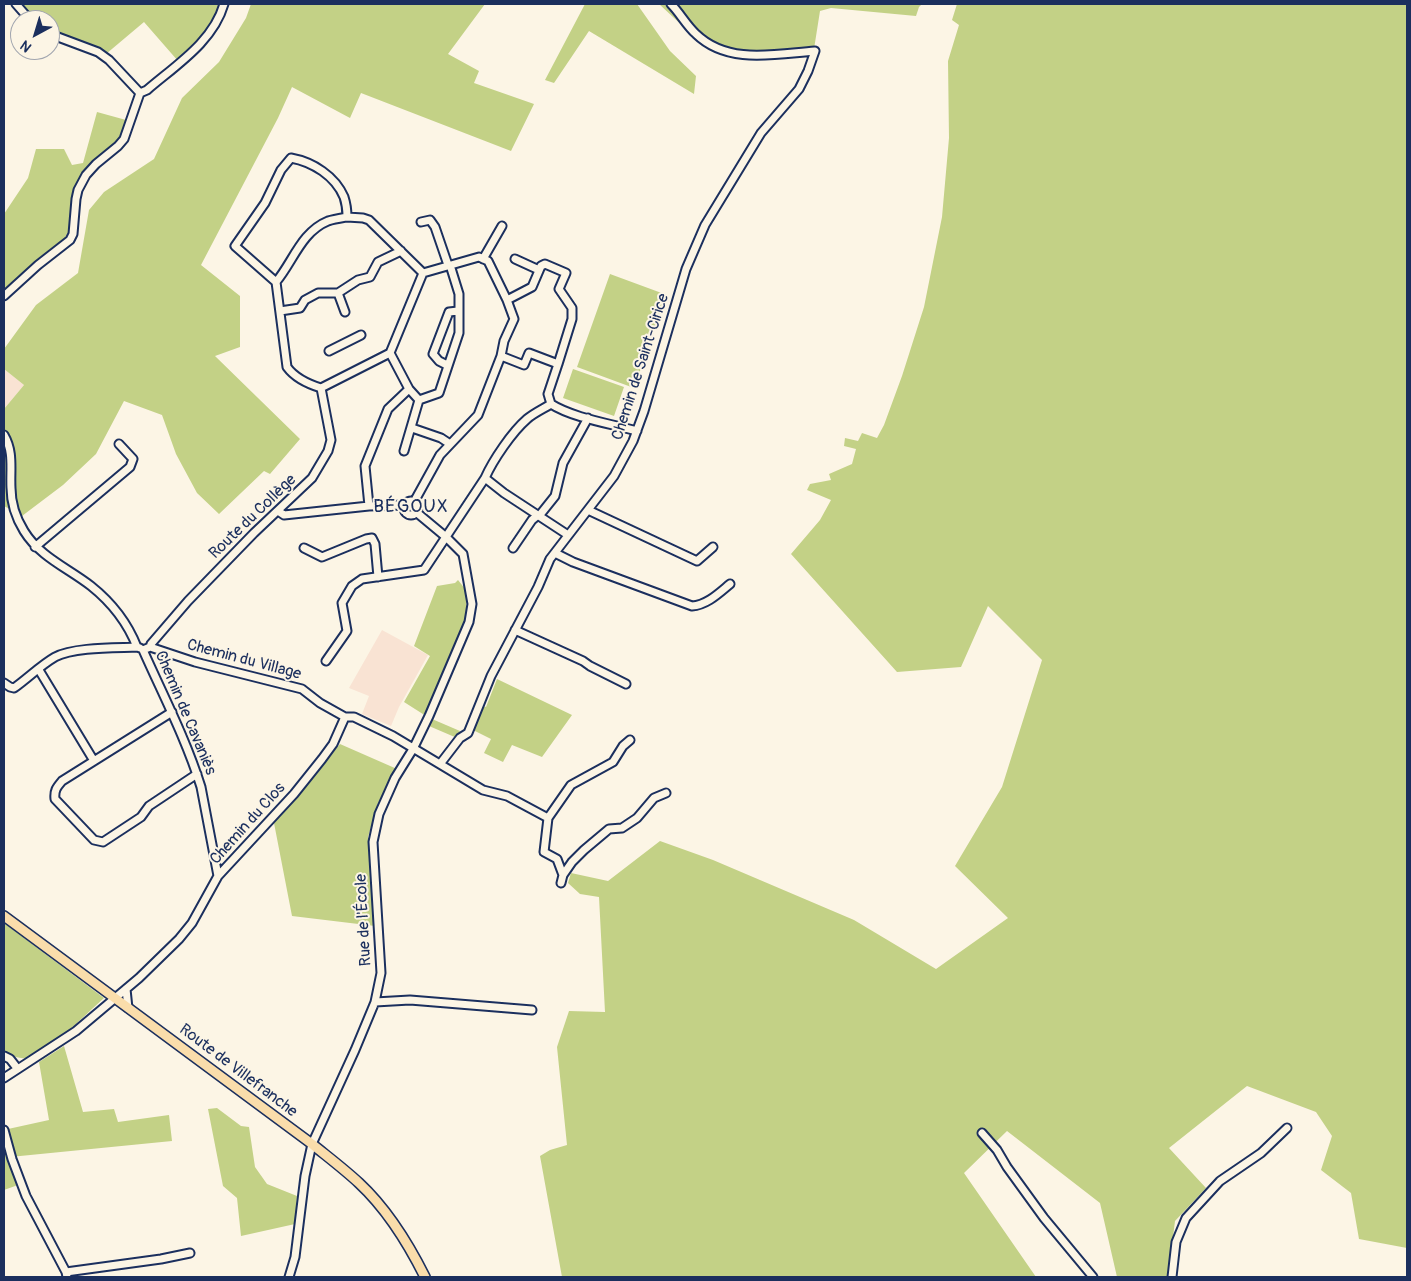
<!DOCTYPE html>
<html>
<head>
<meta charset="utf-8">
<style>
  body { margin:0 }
  #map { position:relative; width:1411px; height:1281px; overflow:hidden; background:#fcf5e5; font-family:Pangolin,sans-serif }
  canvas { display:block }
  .frame { position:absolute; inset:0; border:5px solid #1b2f5e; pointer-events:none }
  .north { position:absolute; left:10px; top:10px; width:50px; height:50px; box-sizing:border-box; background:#fcf5e5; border:1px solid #a2a6af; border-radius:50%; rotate:219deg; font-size:14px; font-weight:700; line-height:20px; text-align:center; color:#1b2f5e }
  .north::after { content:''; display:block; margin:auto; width:18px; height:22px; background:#1b2f5e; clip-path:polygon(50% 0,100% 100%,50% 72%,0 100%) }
</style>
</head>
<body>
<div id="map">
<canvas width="1411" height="1281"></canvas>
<div class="frame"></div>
<div class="north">N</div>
</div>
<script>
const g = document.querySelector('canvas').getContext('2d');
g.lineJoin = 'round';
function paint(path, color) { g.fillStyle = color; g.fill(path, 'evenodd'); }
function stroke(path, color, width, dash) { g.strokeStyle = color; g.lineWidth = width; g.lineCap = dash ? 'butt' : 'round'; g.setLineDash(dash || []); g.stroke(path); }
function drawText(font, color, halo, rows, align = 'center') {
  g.font = font + ' Pangolin,sans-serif'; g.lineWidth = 4; g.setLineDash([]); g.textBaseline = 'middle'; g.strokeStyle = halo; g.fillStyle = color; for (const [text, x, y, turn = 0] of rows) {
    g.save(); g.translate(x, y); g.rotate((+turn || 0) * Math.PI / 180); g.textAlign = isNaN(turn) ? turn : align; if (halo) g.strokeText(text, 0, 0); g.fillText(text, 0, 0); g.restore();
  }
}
paint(new Path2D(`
  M4,369L24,385L4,409Z
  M382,630L428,655L399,707L391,726L362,714L369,696L349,688Z`), '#f9e3d3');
paint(new Path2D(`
  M20,4H219C211,30 197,42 178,61L144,22L106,54L52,31L50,30V20H36Z
  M251,4H485L448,54L479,71L474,83L534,104L511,151L361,93L350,118L292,87L278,118L201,265L240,296V347L215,356L300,439L270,474L264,471L219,514L197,493L176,454L162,415L124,401L96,454L63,485L22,516L4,506V409L24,385L4,369V349L36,305L78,273L89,210L104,192L154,159L182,98L219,62L246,18Z
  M585,4H637L670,51L696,76L694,94L589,31L554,83L545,80Z
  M659,4H922L919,7L916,16L831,8L820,11L814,49L742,53L702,44Z
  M957,4H1407V1248L1359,1239L1351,1193L1321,1170L1332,1136L1316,1112L1247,1086L1169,1148L1206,1188L1175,1221L1168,1277H1117L1100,1203L1007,1131L964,1173L1036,1277H562L540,1156L550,1150L567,1145L557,1047L569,1011L605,1012L599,897L580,894L568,883L571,873L608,881L660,841L713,860L854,920L936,969L1008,918L955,866L1002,787L1042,660L988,606L961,667L897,672L791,554L820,520L831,500L807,490L810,484L831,480L829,474L852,464L856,449L844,446L845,438L858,441L862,433L877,438L884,425L902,376L924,307L942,217L949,138L948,61L959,25L952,20Z
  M97,112L126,120L117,143L86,169L74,190L69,231L64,239L4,293V214L28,178L36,149H64L72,165L83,163Z
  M610,274L667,295L634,388L577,367Z
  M573,369L624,387L614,416L563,398Z
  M458,580L466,590L467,614L426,716L404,702L430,656L414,646L437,586L455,583Z
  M497,679L572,715L542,757L512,745L503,762L484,753L491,739L473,730L483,706L486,707Z
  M432,719L460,731L457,738L429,726Z
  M340,744L397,769L378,803L368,837L375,926L292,916L274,823Z
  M4,923L104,998C86,1014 48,1053 26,1058C18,1059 11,1055 4,1052Z
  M64,1046L83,1112L114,1109L118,1122L169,1115L172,1141L10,1157L18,1185L4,1190V1138L10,1136L8,1129L49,1120L39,1062Z
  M217,1108L241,1126L249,1127L255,1167L267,1184L297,1196L295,1224L241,1236L237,1198L223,1186L208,1109Z`), '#c3d186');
const minor = new Path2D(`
  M16,4L30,20
  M50,34L98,52L109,60L140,93
  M347,217L363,218L369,220L423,273L390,353L321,388C308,384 295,378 287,367L276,282C293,262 301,232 328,221C334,219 341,218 347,217Z
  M421,222L430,220L435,227L448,265
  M483,259L502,226
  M515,259L539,270
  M276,282L235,246L265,203L281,170L291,158C313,162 335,176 344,197C346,203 347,211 347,217
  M338,293L345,312
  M4,296L38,265L70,240L73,234L76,199L78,190L86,175L96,164L118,146L124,139L140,93L147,90C176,65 213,42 224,4
  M280,311L300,308L305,300L318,293H338L358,280L370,277L378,262L401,251
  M329,351L361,335
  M501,356L524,365L529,353L558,364L572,319V308L559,289L566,273L545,264L541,266L532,287L507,300
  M447,365L439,361L433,354L449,312L458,311
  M409,389L419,400L439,393L459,333V294L450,265
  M551,404C573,418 612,424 637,431
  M412,428L441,438L450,444
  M4,435C14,452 10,469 11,488C11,502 16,518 24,531C40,557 68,568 91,586C111,602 128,624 137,647
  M404,451L419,400
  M485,478L504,493L568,535
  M404 508a7 7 0 1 1 14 0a7 7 0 1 1-14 0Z
  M414,502L440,455L478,415L501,356L504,341L514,319L507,300L488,261L479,257L423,273
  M369,506L365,466L388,409L409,389L390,353
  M588,510L697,561L713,547
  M278,511L284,515L369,506L404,505
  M539,516L555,496L563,463L588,418
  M35,547L130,467L133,459L119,444
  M304,548L322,557L366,539L372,538L375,544L378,577
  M513,548L532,520L538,515
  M555,553L573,562L692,606C707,605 719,593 730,584
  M515,630L583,661L590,666L626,684
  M150,647L151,644L188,601L254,533L312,478L328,451L331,440L321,388
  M143,650L150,647L195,662L302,689L320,703L345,717H354L393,736L483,790L507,796L548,818
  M143,650C163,695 186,739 201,787L218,876
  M326,661L347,631L342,603L352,586L362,579L424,570L485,478C493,460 512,432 527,419C534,413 543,409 551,404L548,394L558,364
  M39,670L94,761
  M4,683L10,687L14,688C28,678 41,665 55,657C74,647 116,648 137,647L140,648
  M172,712L62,781C57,787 54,790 55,799L94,840L103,842L141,817L149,806L197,774
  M440,764L460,738L468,733L491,676L538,587L550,559L614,476L633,441L644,411L686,269L705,225L761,133L799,89L808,71L815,51C775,54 728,65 696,34C686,25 680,13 671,4
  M563,875L557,859L544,852L548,818L571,785L613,762L623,746L630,740
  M561,883L563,875L572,862L584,850L609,829L622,828L637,818L654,798L666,793
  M126,989L128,1008
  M375,1002L410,1000L532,1010
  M4,1056L10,1059L17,1068
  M4,1078L76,1031L139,978L179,939L192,923L218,876L294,794L322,759L333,744L345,717
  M4,1130L12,1159L26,1196L66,1272L67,1277
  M982,1133L997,1150L1007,1167L1044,1218L1093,1277
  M66,1272L161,1259L190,1253
  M289,1277L295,1257L305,1176L312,1144L355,1050L375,1002L381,973L373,842L379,814L395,778L413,749L429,716L469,622L472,604L463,554L446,537L416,512
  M1172,1277L1176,1242L1186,1218L1220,1181L1261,1153L1287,1128`);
const major = new Path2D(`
  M4,916L312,1144C328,1157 344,1169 359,1183C387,1209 408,1243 425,1277`);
stroke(minor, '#1b2f5e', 11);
stroke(major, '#1b2f5e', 12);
stroke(minor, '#fcf5e5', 7);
stroke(major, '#faddab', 9);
drawText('16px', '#1b2f5e', '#fcf5e5', [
  ["Chemin de Saint-Cirice",641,367,-72],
  ["Route du Collège",253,517,-44],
  ["Chemin du Village",244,660,15],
  ["Chemin de Cavaniès",185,713,67],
  ["Chemin du Clos",248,824,-48],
  ["Rue de l'École",364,920,-93],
  ["Route de Villefranche",238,1071,37]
]);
g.letterSpacing = '1px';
drawText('19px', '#1b2f5e', '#fcf5e5', [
  ["BÉGOUX",411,507]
]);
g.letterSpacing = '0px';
</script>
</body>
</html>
